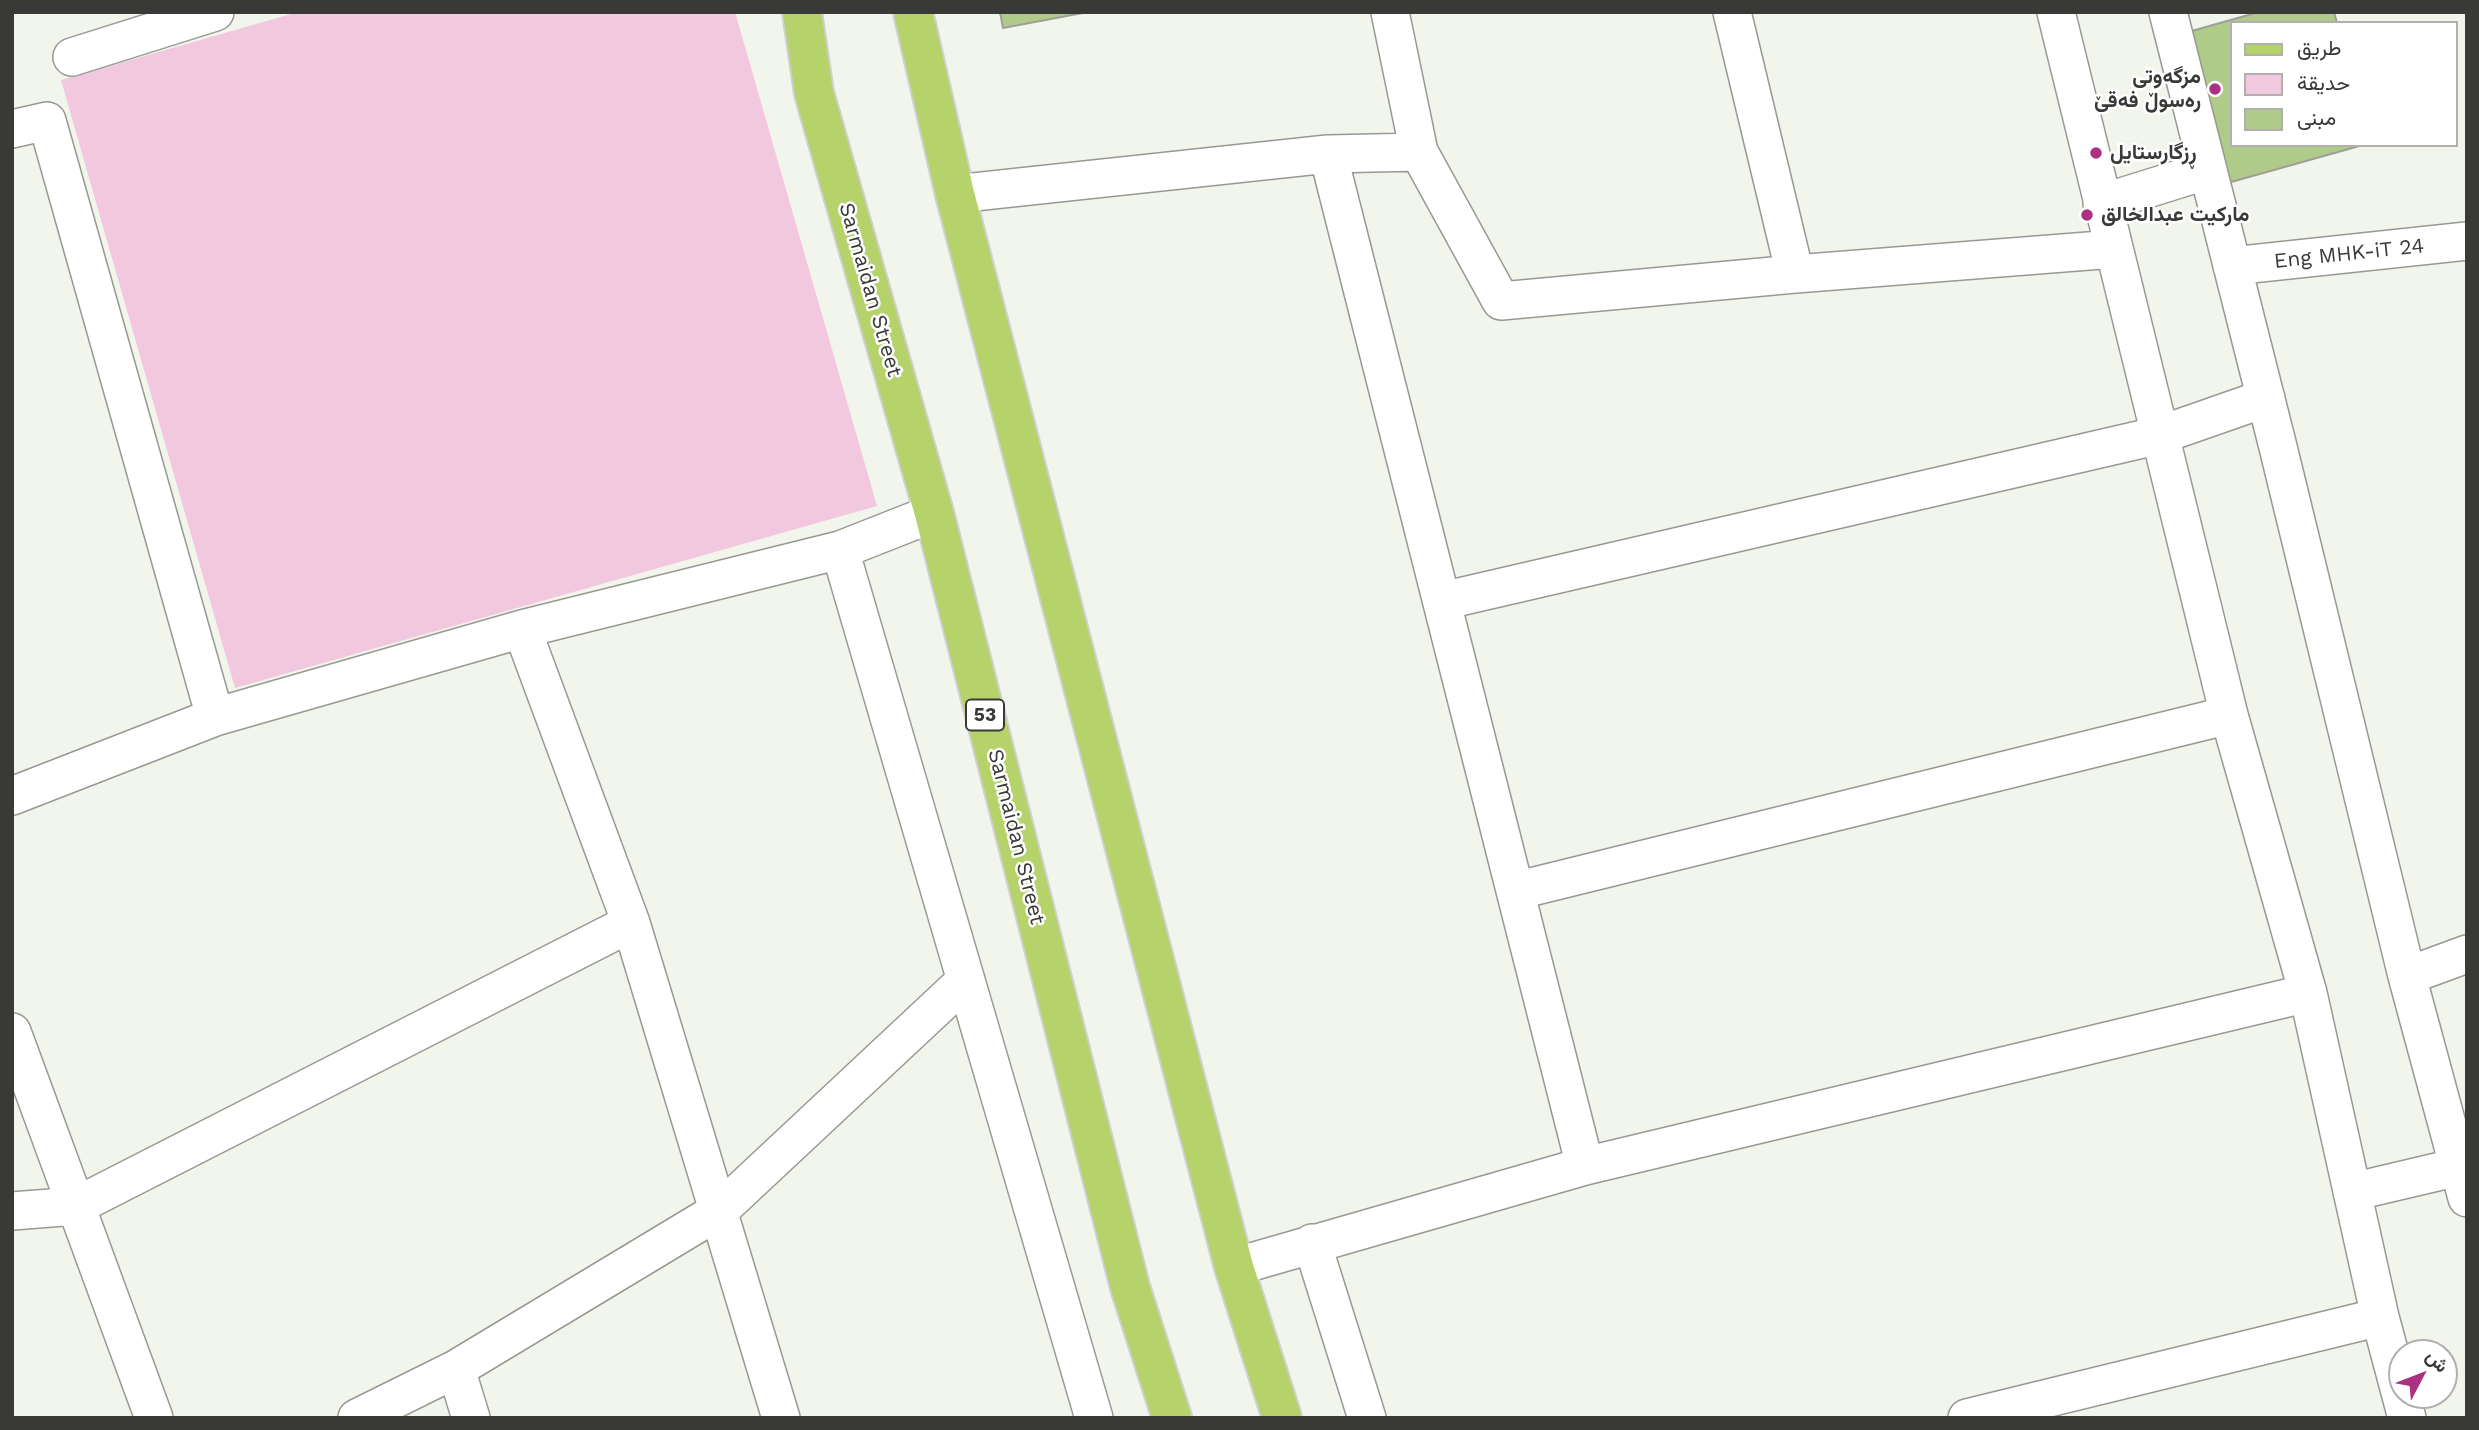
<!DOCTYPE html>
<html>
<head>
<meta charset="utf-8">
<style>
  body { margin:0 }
  #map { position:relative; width:2479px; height:1430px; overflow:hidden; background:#f1f5ec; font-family:"Work Sans",Vazirmatn,sans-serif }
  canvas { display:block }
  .frame { position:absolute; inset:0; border:14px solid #393a37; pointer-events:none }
  .legend { position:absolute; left:2230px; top:21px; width:228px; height:126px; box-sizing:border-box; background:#fff; border:2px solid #b0b0af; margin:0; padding:9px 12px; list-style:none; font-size:21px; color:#393a37 }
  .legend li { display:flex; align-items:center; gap:14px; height:35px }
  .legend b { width:35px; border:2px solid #b0b0af }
  .north { position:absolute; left:2388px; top:1339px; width:70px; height:70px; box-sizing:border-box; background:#fff; border:2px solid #b0b0af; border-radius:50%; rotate:48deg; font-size:19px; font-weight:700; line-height:28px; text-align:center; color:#393a37 }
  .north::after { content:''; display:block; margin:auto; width:24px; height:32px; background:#ac3183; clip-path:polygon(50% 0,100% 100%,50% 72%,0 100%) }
</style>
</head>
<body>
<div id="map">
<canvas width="2479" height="1430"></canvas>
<div class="frame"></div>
<ul class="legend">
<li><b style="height:9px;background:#b6d26b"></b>طريق</li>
<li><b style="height:19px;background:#f2c8df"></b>حديقة</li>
<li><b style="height:19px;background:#b0ca89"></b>مبنى</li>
</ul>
<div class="north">ش</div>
</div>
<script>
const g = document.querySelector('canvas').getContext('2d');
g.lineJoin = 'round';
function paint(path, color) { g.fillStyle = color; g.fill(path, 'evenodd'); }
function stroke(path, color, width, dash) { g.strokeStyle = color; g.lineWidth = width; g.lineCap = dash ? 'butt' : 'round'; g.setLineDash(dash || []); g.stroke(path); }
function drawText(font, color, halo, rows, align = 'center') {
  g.font = font + ' "Work Sans",Vazirmatn,sans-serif'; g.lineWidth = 5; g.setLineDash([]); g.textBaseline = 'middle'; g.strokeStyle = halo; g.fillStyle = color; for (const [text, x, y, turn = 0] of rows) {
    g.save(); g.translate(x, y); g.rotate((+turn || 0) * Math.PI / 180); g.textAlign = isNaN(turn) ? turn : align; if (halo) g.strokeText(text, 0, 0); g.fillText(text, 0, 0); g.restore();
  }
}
paint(new Path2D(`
  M298,12H735L877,506L235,688L61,80Z`), '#f2c8df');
const building = new Path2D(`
  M1000,12H1088L1003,28Z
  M2259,12H2334L2337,23H2232V145H2363L2224,184L2181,34Z`);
paint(building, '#b0ca89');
stroke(building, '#9da098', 2);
const street = new Path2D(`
  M1390,12L1419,152L1501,301L1795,274L2114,249
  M1732,12L1795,274
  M2056,12L2229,715L2308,993L2380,1317L2407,1418
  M2168,12L2278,447L2407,976L2467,1198
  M72,57L215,12
  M12,129L47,121L215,717
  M1328,154L1585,1166
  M955,194L1328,154L1419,152
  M2102,203L2208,170
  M2232,266L2467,241
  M840,550L1094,1418
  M1442,601L2160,435L2266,398
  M522,629L631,923L781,1418
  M12,796L215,717L522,629L840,550L934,513
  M1515,891L2229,715
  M2407,976L2467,954
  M12,1032L154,1418
  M2352,1192L2458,1167
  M12,1211L76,1206L631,923
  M1312,1243L1367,1418
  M1234,1267L1585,1166L2308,993
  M456,1369L471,1418
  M357,1418L456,1369L720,1210L966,980
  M1967,1418L2380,1317`);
const primary = new Path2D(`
  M802,12L814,93L934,513L1130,1287L1172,1418
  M913,12L955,194L1234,1267L1282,1418`);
stroke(street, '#979a93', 40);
stroke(primary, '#cfd0cf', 42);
stroke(street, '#fff', 37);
stroke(primary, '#b6d26b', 38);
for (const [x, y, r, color] of [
  [2215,89,7,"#ac3183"],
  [2096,153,7,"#ac3183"],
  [2087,215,7,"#ac3183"]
]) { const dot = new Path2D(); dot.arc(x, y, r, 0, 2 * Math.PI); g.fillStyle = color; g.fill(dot); stroke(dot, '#fff', 2.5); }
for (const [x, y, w] of [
  [985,715,38]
]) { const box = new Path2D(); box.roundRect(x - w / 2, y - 15.5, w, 31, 5); g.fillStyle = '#fff'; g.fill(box); stroke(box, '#393a37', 2); }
drawText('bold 19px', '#393a37', null, [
  ["53",985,715]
]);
drawText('bold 21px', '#393a37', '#fff', [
  ["مزگەوتی",2201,77,"right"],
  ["رەسوڵ فەقێ",2201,101,"right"],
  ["ڕزگارستایل",2110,153],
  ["ماركیت عبدالخالق",2101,215]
], 'left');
drawText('21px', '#393a37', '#fff', [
  ["Eng MHK-iT 24",2349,254,-6],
  ["Sarmaidan Street",870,290,74],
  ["Sarmaidan Street",1016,837,76]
]);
</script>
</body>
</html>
